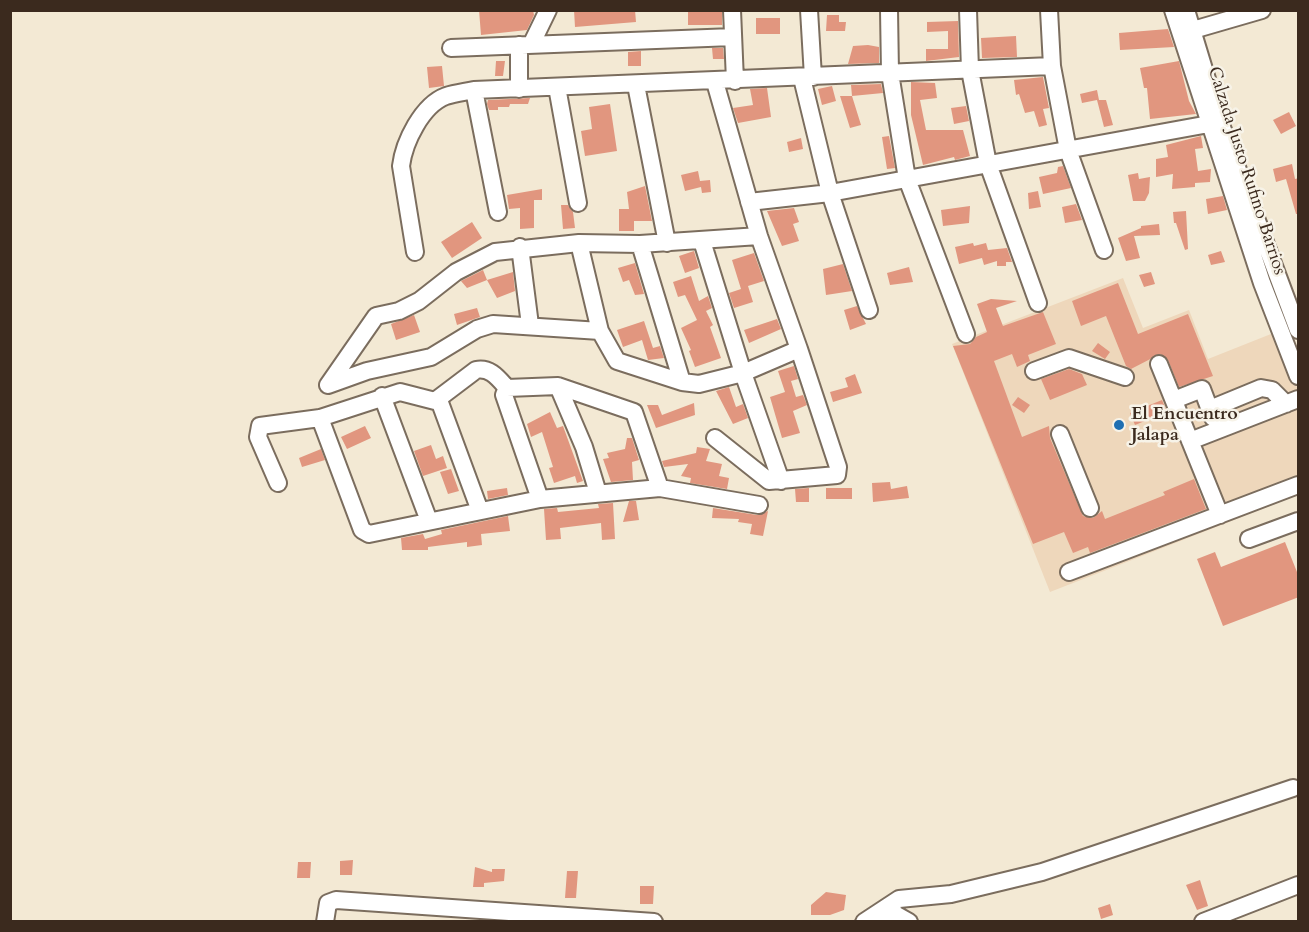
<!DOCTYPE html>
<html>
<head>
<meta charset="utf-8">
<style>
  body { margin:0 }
  #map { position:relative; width:1309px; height:932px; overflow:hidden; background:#f3e9d4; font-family:Cardo,serif }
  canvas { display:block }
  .frame { position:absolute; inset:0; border:12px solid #3b2a1e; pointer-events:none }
</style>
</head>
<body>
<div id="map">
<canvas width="1309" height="932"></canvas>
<div class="frame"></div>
</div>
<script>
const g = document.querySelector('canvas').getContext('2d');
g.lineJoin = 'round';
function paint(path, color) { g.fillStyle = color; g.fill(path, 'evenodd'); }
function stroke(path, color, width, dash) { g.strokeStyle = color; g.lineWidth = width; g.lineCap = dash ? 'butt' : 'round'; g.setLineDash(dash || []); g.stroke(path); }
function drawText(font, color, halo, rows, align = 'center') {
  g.font = font + ' Cardo,serif'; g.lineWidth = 5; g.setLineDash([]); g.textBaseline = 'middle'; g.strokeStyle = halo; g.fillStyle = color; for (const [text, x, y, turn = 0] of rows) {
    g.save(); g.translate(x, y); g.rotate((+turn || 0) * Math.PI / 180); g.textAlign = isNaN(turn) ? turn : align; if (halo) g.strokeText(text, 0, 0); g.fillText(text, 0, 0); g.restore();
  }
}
paint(new Path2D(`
  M1123,278L1143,328L1189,310L1208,359L1276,332L1298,390V495L1050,592L952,344Z`), '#eed7bb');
paint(new Path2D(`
  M479,10H533L534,15L527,30L481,35Z
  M574,10H635L636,22L575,27Z
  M688,10H722V25H688Z
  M827,15H839V22H846L845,31H826Z
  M756,18H780V34H756Z
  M958,21L959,57L926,61V49H948V31L927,32V22Z
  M1168,29L1174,47L1120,50L1119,33Z
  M1016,36L1017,57L982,58L981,38Z
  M868,45L879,47V63L848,64L853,46Z
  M712,48H723L724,59H713Z
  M641,51V66H628V52Z
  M496,61H505L503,76H495Z
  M1179,61L1189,101L1196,114L1150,119L1147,88H1144L1140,68Z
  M442,66L444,86L429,88L427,67Z
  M1043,77L1049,108L1043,109L1047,125L1039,127L1034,111L1025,113L1019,94L1016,95L1014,80Z
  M911,82L935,83L937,98L920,100L926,130H963L970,156L955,160L954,157L923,165L911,115Z
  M881,84L883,93L852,96L851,85Z
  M832,86L836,101L822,105L818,89Z
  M767,88L771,117L738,123L733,108L753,105L750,89Z
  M1097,90L1099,100H1106L1113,125L1104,127L1097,100L1082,103L1080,94Z
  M840,96H852L861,125L850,128Z
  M530,98L528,104H510L509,107H498V110H489L487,104L488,100Z
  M610,104L617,151L585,156L581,131L592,129L589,107Z
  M966,106L969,121L954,124L951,108Z
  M1289,112L1296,126L1281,134L1273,120Z
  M889,136L895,168L887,169L882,137Z
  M1201,136L1203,148L1195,149L1198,171L1211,169L1210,182L1195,183V187L1172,189L1173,174L1156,177V159L1168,157L1166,145Z
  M801,138L803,149L789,152L787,142Z
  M1292,164L1295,179L1299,178V214H1296L1286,179L1276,182L1273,169Z
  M1063,166L1071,188L1043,194L1039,177L1057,173L1058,167Z
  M698,171L700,181L710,180L711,192L702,193L701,187L685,191L681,175Z
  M1138,173L1139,179L1150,177L1149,193L1145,201H1133L1128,175Z
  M645,186L652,221H634V231H619V209H629L627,192Z
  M542,189V200H534V228L520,229V208L509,209L507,195Z
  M1038,191L1041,207L1029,209L1028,193Z
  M1223,196L1227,210L1208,214L1206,199Z
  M1076,204L1082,220L1065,223L1062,207Z
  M561,205H568L573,212L575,228L563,229Z
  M970,206L969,223L943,226L941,210Z
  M794,208L799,222L793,224L799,241L782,246L767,211Z
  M1186,211L1188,249L1185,250L1176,223H1174L1173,212Z
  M472,222L482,238L452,258L441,242Z
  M1159,224L1160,235L1134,236L1140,258L1126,261L1118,238L1141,228V226Z
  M973,243L974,246L986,243L988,250L1007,248L1012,262H1006V266H997V261L984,265L982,258L959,264L955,247Z
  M694,251L699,268L685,273L679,256Z
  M1221,251L1225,262L1211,265L1208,255Z
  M754,253L764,281L748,286L753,302L734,308L729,293L741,289L732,260Z
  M635,263L644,294L635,295L629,280L623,282L618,268Z
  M843,264L852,291L826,295L823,269Z
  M909,267L913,282L890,285L887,273Z
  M483,270L487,280L467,288L461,281Z
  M513,272L515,291L497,298L487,280Z
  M1151,272L1155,284L1144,287L1139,275Z
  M691,276L699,301L708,296L712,308L706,311L713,325L710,327L721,358L695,367L689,351L691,350L681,328L697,320L685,295L678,297L673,282Z
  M1118,283L1138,334L1188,314L1213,376L1179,387L1168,360L1160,354L1131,369L1126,366L1106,316L1081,326L1072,301Z
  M991,299L1017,301L996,308L1003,326L1043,312L1056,344L1028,355L1030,361L1017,367L1012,354L994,361L1022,437L1049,426L1050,438L1083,516L1093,518L1102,511L1105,519L1165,495L1163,492L1194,479L1206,509L1090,553L1088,547L1073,553L1064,532L1033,544L953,346L970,344L976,337L987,332L977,304Z
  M857,306L866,324L850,330L844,310Z
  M477,308L480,317L457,325L454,314Z
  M414,315L420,332L396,340L391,324Z
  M777,319L781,329L749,343L744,330Z
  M644,321L653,348L660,346L664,358L648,360L642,340L623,347L617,330Z
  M1098,343L1110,352L1105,359L1092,351Z
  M794,366L798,379L791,381L796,397L803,395L807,405L793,411L800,433L782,438L770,397L785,392L778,371Z
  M1069,369L1082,374L1087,385L1050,400L1041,379Z
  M855,374L862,393L833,402L830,392L848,387L845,378Z
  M729,387L736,407L743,404L748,418L733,424L716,391Z
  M1018,397L1030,405L1024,413L1012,405Z
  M1162,400L1167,412L1135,425L1130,413Z
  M694,403L695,415L656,428L647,405H658L662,415Z
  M550,412L557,428L563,426L583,481L577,483L575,476L554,483L549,468L553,467L542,432L531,437L527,424Z
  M365,426L371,438L347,449L341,437Z
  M627,438H632L639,460L632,462L633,480L611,482L603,459L609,458L607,453L625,449Z
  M431,445L436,459L443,456L447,468L423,476L414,451Z
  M697,447L710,449L706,461L722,464L719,476L729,478L727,489L690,483L691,478L681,476L688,464L664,467L662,461L696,453Z
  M321,449L325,460L302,467L299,458Z
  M451,469L459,491L448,494L440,472Z
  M890,482L891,489L907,486L909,498L873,502L872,483Z
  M507,488L508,495L488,499L487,491Z
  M809,488V502H796L795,489Z
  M826,488H852V499H826Z
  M629,501H636L639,520L623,522Z
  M613,503L615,539L602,540L601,523L560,528L561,539L546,540L544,509L557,508L558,512L599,508L598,504Z
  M713,508L757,515L768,511L763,536L750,534L752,524L738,522L739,519L712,518Z
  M508,516L510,531L481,534L482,545L467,547V542L428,547V550H402L401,538L423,534L425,539L442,534L441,530Z
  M1285,542L1299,577V597L1223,626L1197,559L1215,552L1221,567Z
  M353,860L352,875H340V861Z
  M298,862H311L310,878H297Z
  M475,867L492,872V869H505L504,881L484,883V887H473Z
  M567,871H578L576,898H565Z
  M1200,880L1208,906L1197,910L1186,885Z
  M640,886H654L653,904H640Z
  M826,892L846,895L844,910L830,915H811V905Z
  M1110,904L1113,915L1101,919L1098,908Z`), '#e1967f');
const minor = new Path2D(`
  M732,10L735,81
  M809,10L813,77
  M889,10L890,73L907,179L966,334
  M968,10L970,70L988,164L1038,303
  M1049,10L1052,66L1068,150L1104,250
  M1173,10L1262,283L1298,376
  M1186,10L1220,122L1298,330
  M1193,30L1262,10
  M519,45V89
  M531,45L548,10
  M451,48L733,37
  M802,78L830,193L869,310
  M636,85L667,243
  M557,87L578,203
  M474,90L498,212
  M749,202L830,193L1220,122
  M702,241L743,373L781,481
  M579,243L600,331
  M640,244L682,382
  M520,247L530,325
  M415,252L401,166C404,142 422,105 446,96C455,93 465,92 474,90L1052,66
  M1159,364L1220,515
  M1034,371L1069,358L1125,377
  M328,385L367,371L431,357L477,329L493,324L600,331L617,361L682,382L699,384L743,373L799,349L759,236L715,82
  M328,385L376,316L399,311L419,301L456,272L495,252L579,243L640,244L759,236
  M558,386L584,447L598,493
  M382,396L429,521
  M439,400L480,511
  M1174,400L1202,389L1213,418
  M1210,409L1261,388L1272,390L1286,404
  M320,418L362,530L369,534L540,499L660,488L759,505
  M1060,434L1090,508
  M715,438L769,481L837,475L838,467L799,349
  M1190,441L1298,399
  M278,483L258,437L260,426L320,418L400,392L435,401L476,370C490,367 498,378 507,388
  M540,499L504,395L507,388L558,386L634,412L660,488
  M1249,539L1298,521
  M1069,572L1298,485
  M876,915L893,913L909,922
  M325,922L328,903L336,900L654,922
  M864,922L899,899L951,894L1042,872L1293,788
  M1203,922L1298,885`);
stroke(minor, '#7b6d5e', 20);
stroke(minor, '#fff', 16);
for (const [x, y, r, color] of [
  [1119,425,6,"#1f6fb2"]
]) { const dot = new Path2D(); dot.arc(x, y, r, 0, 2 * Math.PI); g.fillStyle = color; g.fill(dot); stroke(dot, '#f7f3e8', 2); }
drawText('18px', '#3b2a1e', '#f7f3e8', [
  ["Calzada Justo Rufino Barrios",1246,171,72]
]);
drawText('bold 18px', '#3b2a1e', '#f7f3e8', [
  ["El Encuentro",1131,415],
  ["Jalapa",1131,436]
], 'left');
</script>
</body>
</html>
